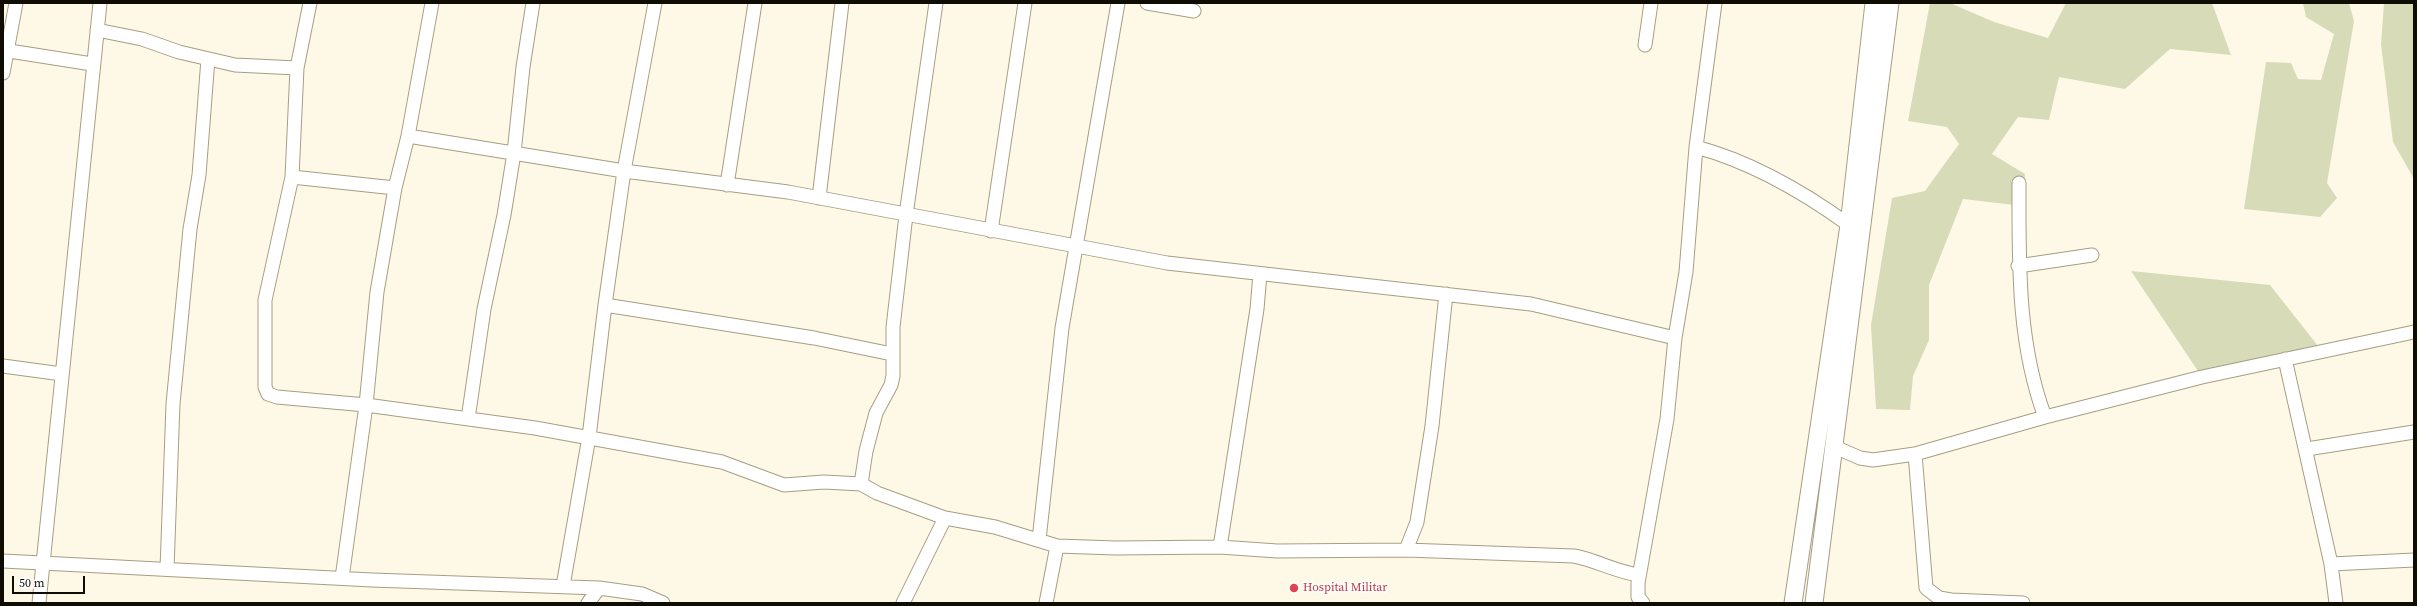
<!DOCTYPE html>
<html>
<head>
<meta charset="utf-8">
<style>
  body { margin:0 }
  #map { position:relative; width:2417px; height:606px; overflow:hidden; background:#fef9e7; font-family:"Source Serif 4",serif }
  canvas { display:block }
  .frame { position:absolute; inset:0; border:4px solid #0f0c04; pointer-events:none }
  .scale { position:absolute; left:12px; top:576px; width:73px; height:18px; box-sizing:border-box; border:2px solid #0f0c04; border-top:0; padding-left:5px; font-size:12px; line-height:14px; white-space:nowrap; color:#0f0c04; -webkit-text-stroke:3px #fff; paint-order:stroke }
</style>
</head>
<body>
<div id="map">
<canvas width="2417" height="606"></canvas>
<div class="frame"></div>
<div class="scale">50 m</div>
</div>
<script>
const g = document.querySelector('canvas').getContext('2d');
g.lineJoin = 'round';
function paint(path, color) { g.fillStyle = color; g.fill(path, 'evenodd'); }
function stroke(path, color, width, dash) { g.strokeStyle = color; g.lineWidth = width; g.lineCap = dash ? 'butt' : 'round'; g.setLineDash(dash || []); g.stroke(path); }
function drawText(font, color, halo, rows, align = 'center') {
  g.font = font + ' "Source Serif 4",serif'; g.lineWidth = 3; g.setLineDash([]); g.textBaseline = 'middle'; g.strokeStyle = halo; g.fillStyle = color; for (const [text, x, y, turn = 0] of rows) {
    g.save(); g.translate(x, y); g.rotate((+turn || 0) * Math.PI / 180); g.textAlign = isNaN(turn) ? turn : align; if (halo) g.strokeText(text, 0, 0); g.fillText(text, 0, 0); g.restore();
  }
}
paint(new Path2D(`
  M1930,3H1950L1994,22L2048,38L2066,3H2212L2231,55L2170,49L2125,89L2059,77L2049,120L2018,117L1992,154L2025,174L2023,206L1963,199L1929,285V340L1913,376L1910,410L1876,409L1871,325L1892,198L1925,191L1959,144L1947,127L1908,121Z
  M2303,3H2349L2354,21L2327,183L2337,198L2320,217L2244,209L2266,62L2291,63L2298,79L2321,80L2334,34L2306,17Z
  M2388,3H2414V179L2393,142L2381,44L2384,4Z
  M2131,271L2270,285L2322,351L2202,377Z`), '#d7dbb8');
const minor = new Path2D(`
  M310,3L297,68L292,177L265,300V387L268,394L277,397L366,405L535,428L722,462L784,485L824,482L861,484L877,493L945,518L995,527L1057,546L1116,548L1220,547L1277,551L1406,550L1574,556C1596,560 1616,572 1639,575
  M1147,3L1194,11
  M97,30L142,39L179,52L235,65L297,68
  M1645,45L1651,3
  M3,50L92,64
  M3,73L16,3
  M408,136L624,171L788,192L1167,263L1531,304L1675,338
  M1696,147C1752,162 1802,191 1849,225
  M292,177L395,188
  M2019,183C2019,262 2017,342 2045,417
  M727,185L755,3
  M819,198L842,3
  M991,231L1025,3
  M2018,266L2092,255
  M605,305L814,338L892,354
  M2285,359L2331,564L2336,603
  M3,366L62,374
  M468,419L484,309L504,215L514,153L523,67L533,3
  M1835,447L1860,458L1873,460L1915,454L2045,417L2202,377L2414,332
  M2307,449L2414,432
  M1915,454L1926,588L1939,598L1951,600L2023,603
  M861,484L866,451L876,413L891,385L893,376V327L906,215L936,3
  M1039,540L1062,328L1118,3
  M1220,547L1257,309L1260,274
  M1406,550L1417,522L1432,426L1446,294
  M3,561L372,580L599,588L642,594L663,603
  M2331,564L2414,560
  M167,569L173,404L190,229L199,175L208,59
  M342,578L366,405L377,292L395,188L408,136L432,3
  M563,586L589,437L605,305L624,171L655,3
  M39,603L100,3
  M588,603L599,588
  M903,603L945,518
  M1046,603L1057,546
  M1643,603L1638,597V583L1667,419L1675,338L1686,272L1696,147L1715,3`);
const major = new Path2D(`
  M1793,603L1849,225L1874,3
  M1814,603L1890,3`);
stroke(minor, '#a69e83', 15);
stroke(major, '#a69e83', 19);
stroke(minor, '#fff', 13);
stroke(major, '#fff', 17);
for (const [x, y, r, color] of [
  [1294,588,5,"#e0444e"]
]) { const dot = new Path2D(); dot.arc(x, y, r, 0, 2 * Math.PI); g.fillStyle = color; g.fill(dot); stroke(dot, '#fff', 1.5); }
drawText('12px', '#be3a42', '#fff', [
  ["Hospital Militar",1303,588]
], 'left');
</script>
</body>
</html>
